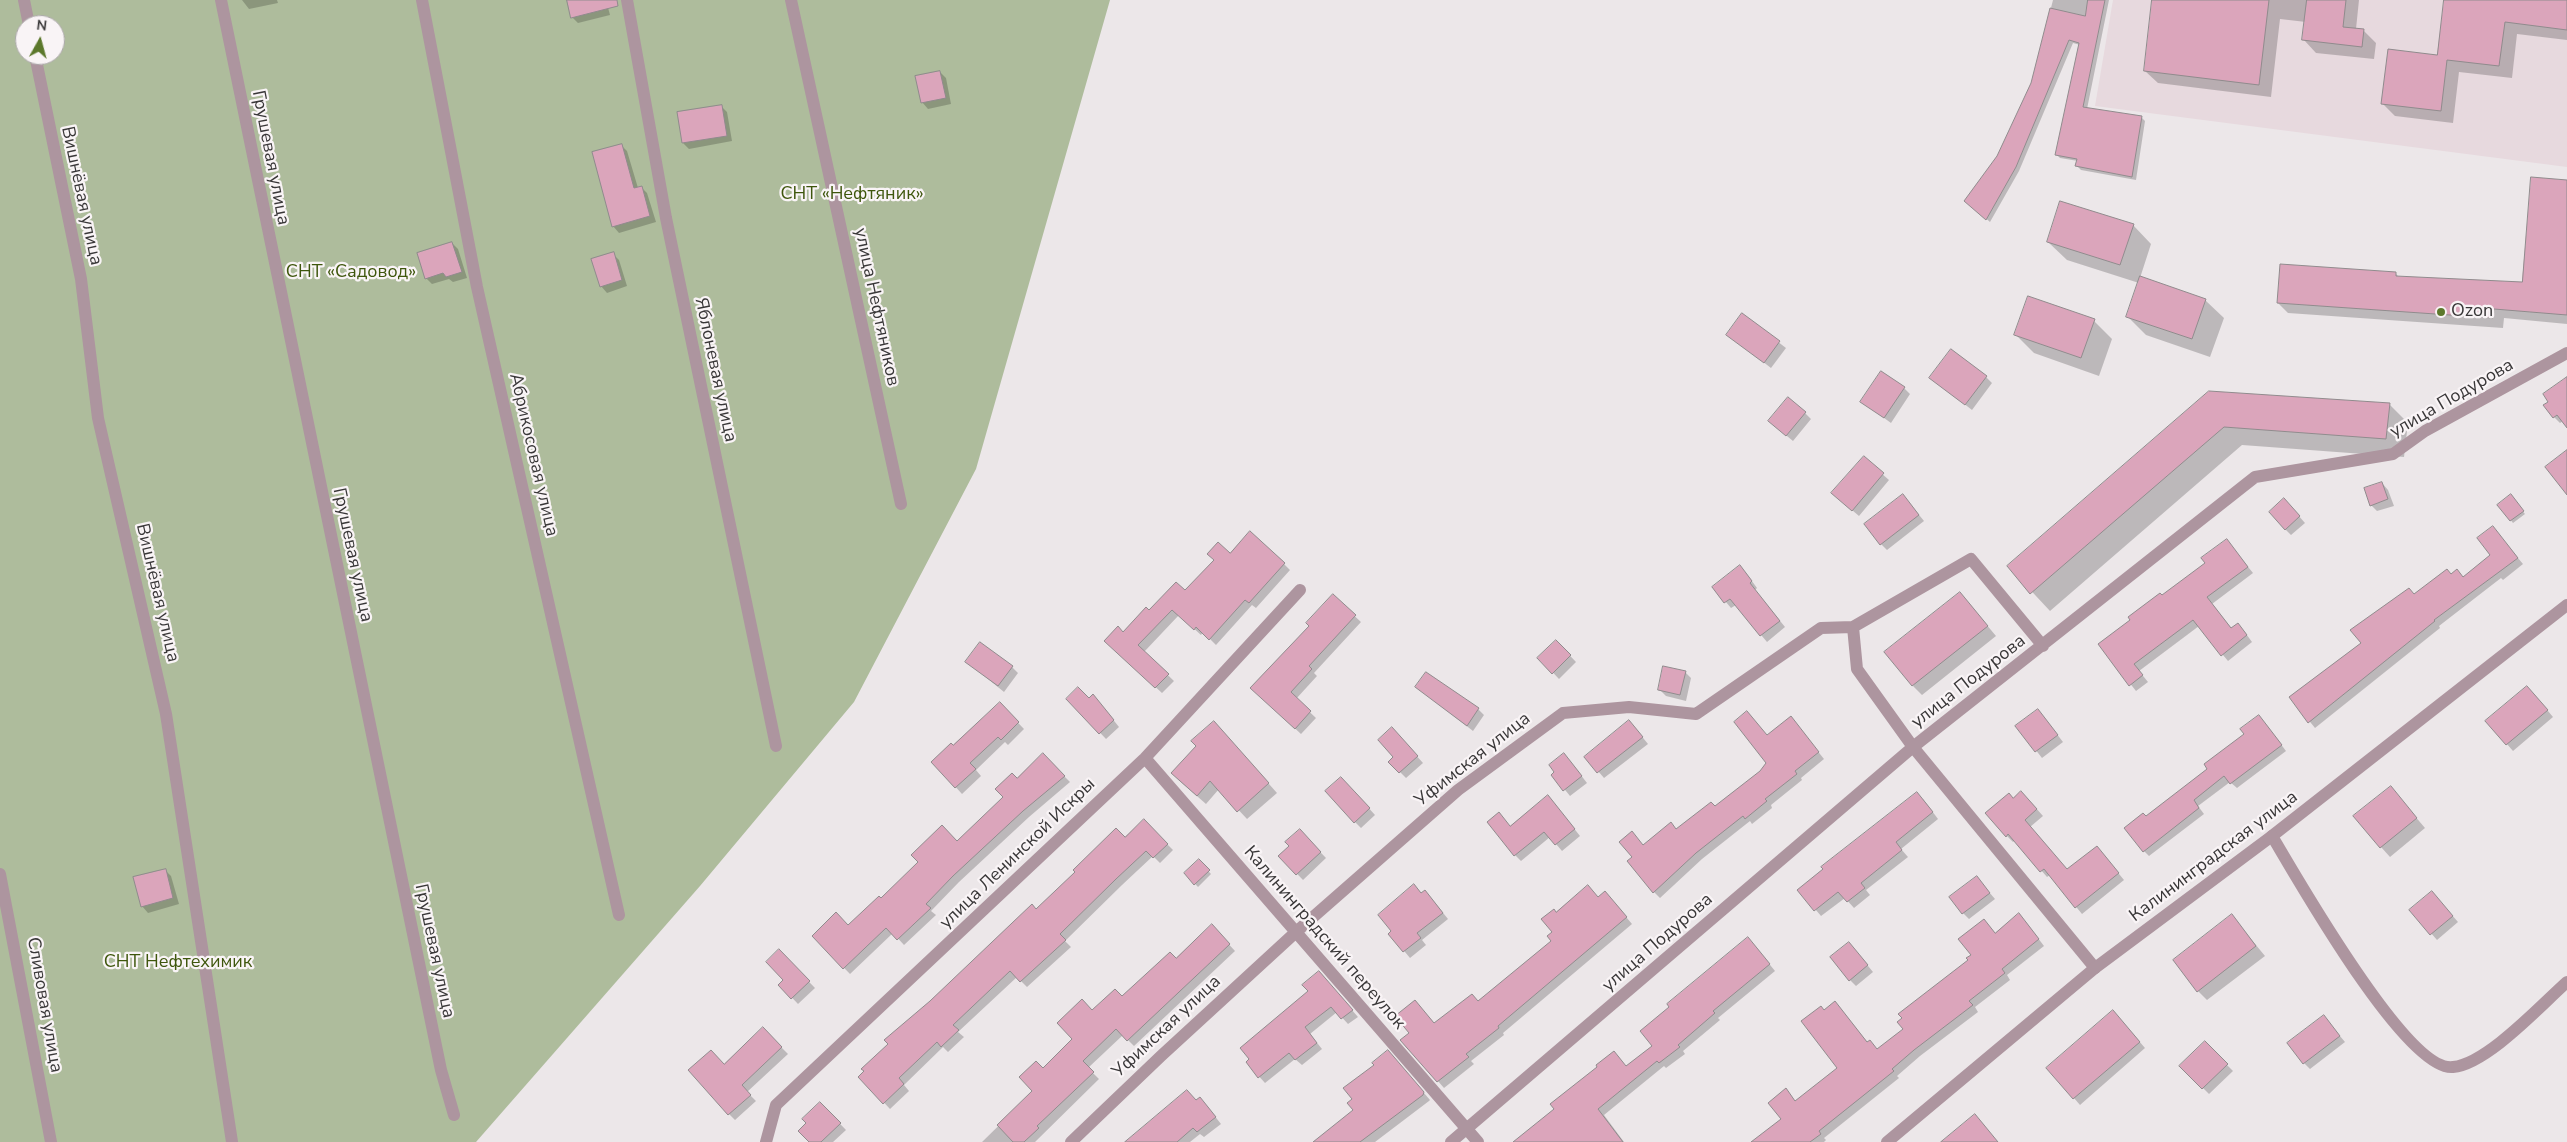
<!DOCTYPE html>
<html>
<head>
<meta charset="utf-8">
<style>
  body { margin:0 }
  #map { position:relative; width:2567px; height:1142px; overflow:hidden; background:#ece7e9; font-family:"Nunito Sans",sans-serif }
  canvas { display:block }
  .north { position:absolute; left:15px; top:15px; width:50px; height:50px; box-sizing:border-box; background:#f9f4f6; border:1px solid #aca8aa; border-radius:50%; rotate:7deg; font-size:14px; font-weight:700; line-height:20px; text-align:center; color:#393738 }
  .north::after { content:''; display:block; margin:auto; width:18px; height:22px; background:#5c782c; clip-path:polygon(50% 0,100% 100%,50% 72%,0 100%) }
</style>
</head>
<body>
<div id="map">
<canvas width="2567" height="1142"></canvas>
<div class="north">N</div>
</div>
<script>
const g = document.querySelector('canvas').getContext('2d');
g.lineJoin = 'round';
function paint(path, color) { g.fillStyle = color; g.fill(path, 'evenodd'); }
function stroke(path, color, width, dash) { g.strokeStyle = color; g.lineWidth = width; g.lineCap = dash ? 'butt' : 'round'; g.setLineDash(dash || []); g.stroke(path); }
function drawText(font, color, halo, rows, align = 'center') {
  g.font = font + ' "Nunito Sans",sans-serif'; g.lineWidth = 4.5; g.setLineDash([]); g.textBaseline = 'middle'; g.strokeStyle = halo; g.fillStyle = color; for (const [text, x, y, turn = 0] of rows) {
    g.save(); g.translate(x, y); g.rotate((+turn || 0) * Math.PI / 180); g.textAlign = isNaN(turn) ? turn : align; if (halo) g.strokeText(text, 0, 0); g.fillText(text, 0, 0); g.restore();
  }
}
paint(new Path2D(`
  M2113,0H2567V167L2095,106Z`), '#e7d9de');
paint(new Path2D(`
  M0,0H1110L976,469L854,702L700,886L476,1142H0ZM25,25H55V55H25Z`), '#aebc9c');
paint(new Path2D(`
  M242,0H277L278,3L249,9Z
  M568,0H606L610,15L578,23L572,17Z
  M2053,0H2109L2087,109L2141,117L2145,121L2136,180L2081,170L2077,166L2078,161L2060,158L2057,155L2080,45L2073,43L2019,171L1990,222L1970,204L1998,157L2032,83Z
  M2154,0H2359L2356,29L2363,30L2376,43L2374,59L2316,53L2304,40L2306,22L2280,19L2271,97L2158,83L2145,71Z
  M2445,0H2567V40L2517,34L2512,78L2459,72L2453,123L2395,116L2382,103L2439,57Z
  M940,72L946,78L951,104L928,109L922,102Z
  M721,106L727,112L732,141L689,149L683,143Z
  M621,145L627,151L638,188L641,187L647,193L656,222L619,233L613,226Z
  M2567,182V324L2504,318L2503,328L2288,313L2278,303L2396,274L2399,277L2523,283Z
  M2133,225L2151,244L2140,278L2205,300L2224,318L2210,357L2146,335L2127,316L2139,283L2067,260L2048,242Z
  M452,243L458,249L467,278L453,282L449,279L432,284L426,278Z
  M613,254L619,260L627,286L607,293L601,286Z
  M1743,315L1786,348L1771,368L1728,335Z
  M2094,321L2112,339L2099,376L2034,353L2015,334Z
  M1986,377L1992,383L1972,410L1931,378Z
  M2567,379V425L2563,421L2560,423L2554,417L2549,402Z
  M1904,388L1910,394L1891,423L1862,402Z
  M2210,392L2389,404L2408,423L2404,457L2242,445L2050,611L2008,566Z
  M1805,413L1811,419L1793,441L1776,427Z
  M1864,458L1889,480L1859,516L1839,499Z
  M2382,483L2388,490L2394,506L2377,511L2371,505Z
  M1903,495L1924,521L1887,550L1881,544Z
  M2513,499L2525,514L2513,523L2499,505Z
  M2290,506L2305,523L2291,535L2285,529Z
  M2493,528L2523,564L2503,580L2501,578L2439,626L2440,628L2315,728L2290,697L2362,643L2414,595L2451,575L2464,578L2492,556Z
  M2232,547L2253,573L2212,604L2232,629L2244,631L2252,642L2228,661L2199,626L2139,671L2148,682L2136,691L2099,644Z
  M1230,555L1284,564L1290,570L1256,608L1252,605L1216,645L1203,632L1201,635L1179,615L1144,652L1174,681L1162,693L1112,647L1123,633L1149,612L1185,592Z
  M1746,573L1757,588L1755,590L1785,627L1767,642L1736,605L1731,608L1714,588Z
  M1960,593L1996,636L1922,695L1913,686Z
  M1333,596L1361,622L1314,673L1317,676L1296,699L1316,718L1301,734L1258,694Z
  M1556,641L1576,662L1559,679L1539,658Z
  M966,661L1012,667L1018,673L1004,692Z
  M1685,672L1691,678L1686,701L1666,696L1660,690Z
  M1417,687L1478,709L1484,715L1473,731Z
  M2533,693L2553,717L2513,751L2487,721Z
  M1068,699L1099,702L1119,727L1106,739Z
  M1000,704L1024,729L1008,745L1005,742L976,770L981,776L962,794L933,762L953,747Z
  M2043,716L2063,742L2042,758L2017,726Z
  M2264,722L2286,751L2237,788L2230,782L2198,806L2204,814L2149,856L2144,851L2146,818L2209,769Z
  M1796,724L1824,759L1801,778L1802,780L1771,805L1772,808L1752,824L1750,821L1702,859L1660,898L1654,892L1643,846L1671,824L1677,830L1715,808L1761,772L1768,764L1767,736Z
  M1635,728L1648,744L1604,778L1586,757Z
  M1222,731L1277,793L1247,819L1219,789L1206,804L1181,782Z
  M1398,735L1423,763L1406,778L1390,762L1395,757Z
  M1043,755L1070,782L1029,817L959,882L931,911L936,915L904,945L893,933L850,974L813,936L848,926L881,899L958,842L1005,797L1017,780Z
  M1570,761L1587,783L1570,796L1553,775Z
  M1347,784L1375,815L1361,828L1355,822Z
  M2391,788L2425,828L2390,857L2381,847Z
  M2027,798L2043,816L2030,827L2067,870L2097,847L2124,880L2082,914L2050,875L2047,877L2015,840L2013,842L2007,836L2013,799Z
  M1923,799L1938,819L1901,849L1908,857L1866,890L1870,895L1854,908L1845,898L1821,916L1799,890Z
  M1554,803L1580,836L1562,851L1550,837L1521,861L1515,855L1510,827Z
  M1144,821L1173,850L1160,863L1153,856L1122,885L1065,941L1071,947L1027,987L1017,977L958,1032L964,1037L948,1052L943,1047L904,1085L909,1091L890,1109L860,1077L1036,910Z
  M1300,831L1326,858L1303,880L1280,856L1291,846Z
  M1199,861L1211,874L1198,887L1185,873Z
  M165,870L171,876L179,904L148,913L142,906Z
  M1977,878L1995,899L1969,919L1963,913Z
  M1414,885L1422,894L1431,898L1448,919L1422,940L1426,945L1410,958L1390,934Z
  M1598,898L1611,899L1632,924L1503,1033L1504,1035L1471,1061L1474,1064L1444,1088L1402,1040L1410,1034L1415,1001L1435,1024L1478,1002L1553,941L1554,932Z
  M2438,899L2458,922L2437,940L2411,910Z
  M2232,916L2265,956L2207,1000L2198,991Z
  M1984,920L1996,934L2025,921L2044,946L2007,975L2010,980L1975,1007L1978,1012L1920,1056L1897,1076L1899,1078L1824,1138L1826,1140L1824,1142H1753L1782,1119L1786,1090L1796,1102L1839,1068L1824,1011L1835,1002L1868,1043L1877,1050L1905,1029L1970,960Z
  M1212,926L1235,951L1134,1046L1123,1035L1088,1068L1099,1079L1035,1142H982L1034,1091L1043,1069L1074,1039L1092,1012L1122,998L1176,960Z
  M1754,945L1775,971L1718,1018L1720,1020L1683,1051L1685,1054L1666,1068L1664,1066L1604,1115L1624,1142H1521L1654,1046Z
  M1855,950L1873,972L1856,986L1850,980Z
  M779,951L815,988L798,1004L780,985L785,980Z
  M1325,979L1358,1017L1348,1024L1337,1012L1310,1034L1322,1049L1302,1065L1295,1059L1265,1083L1247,1063Z
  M2324,1017L2345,1042L2310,1069L2304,1063Z
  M2119,1018L2145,1048L2080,1105L2048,1068Z
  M763,1029L788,1054L747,1092L756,1101L735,1120L729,1114L724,1066Z
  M2205,1043L2233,1071L2209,1094L2181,1066Z
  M1394,1058L1430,1100L1429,1101L1375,1142H1314L1355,1110Z
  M1196,1101L1206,1105L1221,1124L1204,1137L1200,1134L1190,1142H1138Z
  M820,1103L846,1130L833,1142H811L808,1123Z`), '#0003');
const building = new Path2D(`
  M567,0H617L618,6L571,18Z
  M2088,0H2105L2083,107L2142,116L2132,177L2075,166L2077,159L2055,155L2079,43L2069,40L2016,167L1986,220L1964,201L1997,156L2031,83L2050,8L2085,16Z
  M2152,0H2269L2259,85L2144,71Z
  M2307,0H2346L2343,27L2364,29L2362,47L2302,40Z
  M2444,0H2567V30L2505,22L2499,66L2447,60L2441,111L2381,104L2388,49L2437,55Z
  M940,71L946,98L921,103L915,76Z
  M722,105L727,136L682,143L677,112Z
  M622,144L634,188L642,186L650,216L612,227L592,152Z
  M2531,177L2567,180V315L2494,309L2493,318L2277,303L2280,264L2396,272V276L2522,282Z
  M2060,201L2134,224L2120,265L2047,242Z
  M452,242L462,272L446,277L443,273L425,279L417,253Z
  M614,252L622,280L600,287L591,259Z
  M2140,276L2206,299L2192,339L2126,317Z
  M2028,296L2095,319L2081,358L2014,335Z
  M1742,313L1780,341L1764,363L1726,335Z
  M1951,349L1987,376L1965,405L1929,378Z
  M1881,371L1905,387L1884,418L1860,402Z
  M2567,377V428L2557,415L2553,418L2543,405L2548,402L2543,394Z
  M2209,391L2390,403L2386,439L2224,427L2030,594L2007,566Z
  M1788,397L1806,412L1786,436L1768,421Z
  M2567,450V495L2545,467Z
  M1864,456L1884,473L1852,511L1831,493Z
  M2382,482L2388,499L2370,506L2364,488Z
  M1903,494L1919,515L1880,545L1864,524Z
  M2511,494L2524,511L2510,521L2497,505Z
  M2284,498L2300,516L2285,530L2269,512Z
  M2493,526L2518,558L2434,620L2435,621L2308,723L2289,697L2361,643L2350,630L2409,588L2414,594L2447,569L2451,574L2457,569L2463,577L2490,555L2477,538Z
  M1250,531L1285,563L1249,603L1245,600L1209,640L1196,627L1194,630L1172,610L1138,645L1169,674L1155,688L1104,641L1118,626L1123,632L1146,607L1149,610L1176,582L1185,590L1214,560L1207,554L1218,542L1230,553Z
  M2227,539L2248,567L2207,597L2231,628L2238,623L2247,635L2221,656L2193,620L2134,664L2143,675L2129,686L2098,644L2130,620L2128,617L2160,593L2162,595L2205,563L2201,558Z
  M1740,565L1752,581L1750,583L1780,621L1760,636L1730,599L1724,603L1712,587Z
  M1960,592L1988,626L1912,686L1884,652Z
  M1333,594L1356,615L1309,666L1312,669L1291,692L1311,711L1295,729L1250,688L1309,626L1306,623Z
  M1556,640L1571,655L1552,674L1537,658Z
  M980,642L1013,666L998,686L965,662Z
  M1663,666L1686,671L1680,695L1658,690Z
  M1426,672L1479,708L1467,726L1415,687Z
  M2527,686L2548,710L2506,745L2485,721Z
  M1078,687L1089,698L1093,694L1114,720L1099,734L1066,699Z
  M1000,702L1019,722L1001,740L998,737L970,763L976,769L955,788L931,762L951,743L953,745Z
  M2038,709L2058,735L2035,752L2015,726Z
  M1747,711L1767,735L1791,716L1819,752L1795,771L1797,774L1765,799L1767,801L1745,819L1743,816L1696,853L1653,893L1627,861L1632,857L1619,842L1632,831L1643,845L1671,822L1676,829L1711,802L1715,806L1760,771L1766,763L1734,722Z
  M2259,715L2282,745L2230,784L2224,776L2194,800L2199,808L2143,852L2124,828L2143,813L2146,816L2207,769L2204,764L2244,734L2240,729Z
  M1629,720L1643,737L1597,773L1584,757Z
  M1214,721L1269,783L1237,812L1210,781L1197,796L1171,773L1196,746L1191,741Z
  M1392,727L1418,756L1399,773L1388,762L1393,757L1378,740Z
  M1043,753L1065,776L1023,811L953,876L926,904L931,908L897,940L886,928L843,969L812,936L836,912L848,925L879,896L881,898L918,862L911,855L942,825L957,841L1003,797L995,789L1012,773L1017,778Z
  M1564,753L1582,776L1563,791L1551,775L1554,772L1549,765Z
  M1341,777L1370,808L1354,823L1325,791Z
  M2391,786L2417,818L2380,848L2353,816Z
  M2021,791L2037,809L2025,820L2067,869L2097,846L2119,873L2075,908L2044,869L2040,872L2008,834L2006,837L1985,813L2009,793L2013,798Z
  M1917,792L1933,812L1896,842L1902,850L1861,883L1865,888L1847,902L1838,892L1814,911L1797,890L1823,869L1821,867Z
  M1548,795L1575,829L1555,845L1544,832L1514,856L1487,822L1499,812L1510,826Z
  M1144,819L1168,844L1153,858L1146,851L1116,879L1060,934L1066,940L1020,982L1010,971L953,1025L959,1030L941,1047L937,1042L899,1078L904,1084L883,1104L858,1077L864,1071L861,1069L888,1044L884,1040L930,1001L1032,904L1036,909L1075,872L1073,870L1116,828L1125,837Z
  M1300,829L1321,852L1296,875L1278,856L1289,846L1285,842Z
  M1199,859L1210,870L1194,885L1184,873Z
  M166,869L173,898L141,907L133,877Z
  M1977,876L1990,893L1962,914L1949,897Z
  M1414,884L1421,893L1425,890L1443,913L1417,933L1421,938L1403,952L1388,934L1391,931L1378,915Z
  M1588,885L1598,897L1605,891L1627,917L1498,1026L1499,1028L1466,1054L1469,1057L1437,1082L1400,1040L1409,1033L1395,1016L1415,1000L1434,1023L1472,994L1478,1001L1551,941L1547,936L1552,932L1541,919L1554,909L1556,912Z
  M2432,891L2453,916L2430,935L2409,910Z
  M2019,913L2039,939L2002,969L2005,973L1969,1001L1973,1005L1914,1050L1892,1069L1894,1071L1819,1131L1821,1134L1810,1142H1751L1781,1119L1768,1103L1786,1088L1795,1101L1837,1068L1801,1021L1821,1006L1824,1010L1835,1001L1867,1042L1870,1040L1877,1049L1903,1029L1897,1022L1902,1018L1898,1014L1968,960L1966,958L1971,955L1958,939L1984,919L1995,933Z
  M2232,914L2256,946L2197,992L2173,960Z
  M1212,924L1230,944L1127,1041L1116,1029L1083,1061L1094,1072L1037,1126L1039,1128L1024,1142H1013L997,1125L1032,1091L1019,1077L1036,1061L1043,1068L1072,1039L1057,1023L1082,999L1092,1010L1115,989L1122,996L1170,952L1176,958Z
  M1748,937L1770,964L1713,1011L1715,1013L1678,1045L1680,1047L1659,1063L1657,1061L1598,1109L1623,1142H1513L1554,1109L1550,1104L1597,1067L1596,1065L1614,1051L1626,1066L1652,1046L1640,1031L1669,1007L1667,1004Z
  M1849,942L1868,965L1849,981L1830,957Z
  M779,949L810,981L791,999L778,985L783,980L766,962Z
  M1319,971L1353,1010L1341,1019L1331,1007L1305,1027L1317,1043L1295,1060L1289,1053L1258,1078L1246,1062L1249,1059L1240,1048L1308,991L1302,985Z
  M2113,1010L2140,1042L2073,1099L2046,1068Z
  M2324,1015L2340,1036L2303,1064L2287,1043Z
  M763,1027L782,1047L742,1085L751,1095L728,1115L688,1070L711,1050L724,1064Z
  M2205,1041L2228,1064L2202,1089L2179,1066Z
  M1388,1050L1424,1092L1423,1095L1360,1142H1313L1353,1110L1347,1103L1352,1099L1343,1088L1374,1065L1372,1063Z
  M1187,1090L1196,1100L1200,1097L1216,1117L1197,1132L1193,1128L1177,1142H1125Z
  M820,1102L841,1123L821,1142H809L798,1131L806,1123L802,1119Z
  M1975,1114L1998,1142H1941Z`);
paint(building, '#dba5bb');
stroke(building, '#908b8d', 1);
stroke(new Path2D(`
  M24,0L29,25
  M221,0L441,1070L454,1115
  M422,0L477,287L619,915
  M627,0L666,218L776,746
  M791,0L901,504
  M35,55L81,279L98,418L166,714L232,1142
  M1853,627L1857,669L1913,747L2095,968
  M1145,758L1478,1142
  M2272,836L2567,605
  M0,874L51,1142
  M766,1142L776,1105L1145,758L1300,590
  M1071,1142L1161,1056L1296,932L1458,790L1563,713L1629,707L1696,714L1821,628L1853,627L1971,559L2043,646
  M1451,1142L1913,747L2255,477L2393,454L2425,431L2567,353`), '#ad959f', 12);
stroke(new Path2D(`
  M1887,1142L2095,968L2272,836C2296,876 2407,1073 2453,1067C2487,1064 2541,1005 2567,982`), '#ad959f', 12);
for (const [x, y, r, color] of [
  [2441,312,5,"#5c782c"]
]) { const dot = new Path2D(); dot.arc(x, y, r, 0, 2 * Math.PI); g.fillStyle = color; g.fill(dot); stroke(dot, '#f9f4f6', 2); }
drawText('18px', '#393738', '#f9f4f6', [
  ["Грушевая улица",270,158,79],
  ["Вишнёвая улица",81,196,78],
  ["улица Нефтяников",876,307,78],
  ["Яблоневая улица",715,370,78],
  ["улица Подурова",2452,399,-30],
  ["Абрикосовая улица",533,455,77],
  ["Грушевая улица",352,555,78],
  ["Вишнёвая улица",157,593,77],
  ["улица Подурова",1969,682,-38],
  ["Уфимская улица",1473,760,-38],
  ["улица Ленинской Искры",1018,854,-44],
  ["Калининградская улица",2214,857,-37],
  ["Калининградский переулок",1324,938,49],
  ["улица Подурова",1658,943,-41],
  ["Грушевая улица",434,951,78],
  ["Сливовая улица",44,1005,80],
  ["Уфимская улица",1167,1027,-43]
]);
drawText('18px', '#3e560c', '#f9f4f6', [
  ["СНТ «Нефтяник»",852,195],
  ["СНТ «Садовод»",351,273],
  ["СНТ Нефтехимик",178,963]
]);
drawText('18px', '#393738', '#f9f4f6', [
  ["Ozon",2451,312]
], 'left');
</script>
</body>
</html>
